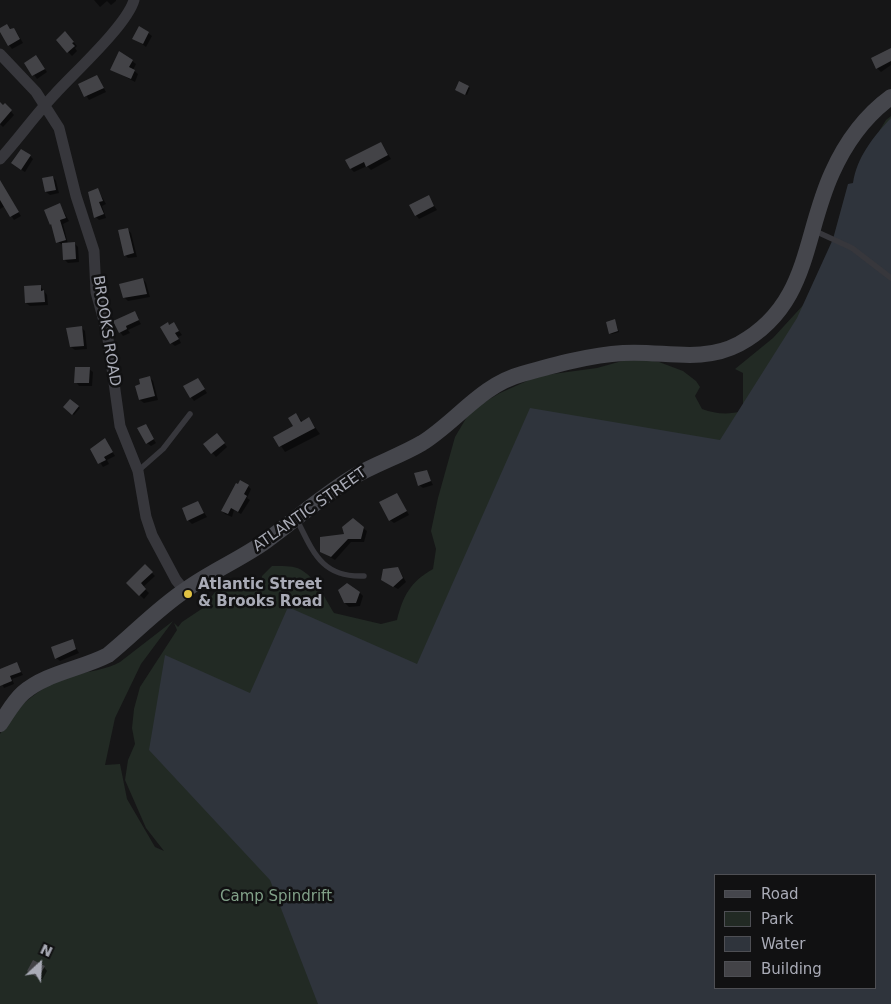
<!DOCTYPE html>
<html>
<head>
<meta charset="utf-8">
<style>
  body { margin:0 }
  #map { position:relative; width:891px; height:1004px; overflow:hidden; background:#161617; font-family:"DejaVu Sans",sans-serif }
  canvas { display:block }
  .legend { position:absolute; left:714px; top:874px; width:162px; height:115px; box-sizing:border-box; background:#111112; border:1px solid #4e4f54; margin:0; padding:6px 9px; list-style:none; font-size:15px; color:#a9abb6 }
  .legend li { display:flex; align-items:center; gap:10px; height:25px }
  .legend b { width:25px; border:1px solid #4e4f54 }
  .north { position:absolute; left:15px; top:939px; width:50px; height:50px; -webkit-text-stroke:4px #111112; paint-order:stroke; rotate:25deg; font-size:14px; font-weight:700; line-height:20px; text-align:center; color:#a9abb6 }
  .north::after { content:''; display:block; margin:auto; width:18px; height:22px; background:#a9abb6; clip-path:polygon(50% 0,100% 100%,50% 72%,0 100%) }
</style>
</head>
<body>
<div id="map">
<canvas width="891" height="1004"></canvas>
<ul class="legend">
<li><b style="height:6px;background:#45464c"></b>Road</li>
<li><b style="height:14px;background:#222a24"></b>Park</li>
<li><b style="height:14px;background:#2f343c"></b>Water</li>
<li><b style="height:14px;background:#434347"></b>Building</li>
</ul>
<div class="north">N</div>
</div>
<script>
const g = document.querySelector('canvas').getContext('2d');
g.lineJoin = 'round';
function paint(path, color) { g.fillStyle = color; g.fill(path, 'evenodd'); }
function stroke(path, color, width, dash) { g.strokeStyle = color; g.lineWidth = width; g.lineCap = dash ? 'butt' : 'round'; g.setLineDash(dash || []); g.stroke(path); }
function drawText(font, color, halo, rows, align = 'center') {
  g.font = font + ' "DejaVu Sans",sans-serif'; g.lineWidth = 5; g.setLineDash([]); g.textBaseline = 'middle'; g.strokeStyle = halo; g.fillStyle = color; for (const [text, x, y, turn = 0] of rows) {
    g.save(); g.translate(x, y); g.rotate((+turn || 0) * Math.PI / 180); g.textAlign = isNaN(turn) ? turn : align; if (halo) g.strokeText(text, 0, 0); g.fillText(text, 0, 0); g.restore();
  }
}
paint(new Path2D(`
  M891,116V636L884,681L891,1004H0V734C17,704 44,683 78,674C93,671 107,669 120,662L173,621L141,664L115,718L105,765L120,764L127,799L155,847L164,851L146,828L125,780L128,760L135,744L132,728L134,709L140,687L177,630L174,623L178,627L182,622L203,608L215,592L225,587L250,586L261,581L262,576L272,566C282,566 295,565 303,571C316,579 326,600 334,613L381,624L397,620C403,596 410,582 433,569L436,549L431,531L438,498L455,437L471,410L500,393L538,376L597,368L633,358L659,362L683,371L696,381L700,387L695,396L702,409C716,414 728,415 743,411V373L735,369L773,338L817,290L867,151L886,120ZM715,875H875V988H715Z`), '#222a24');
paint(new Path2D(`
  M891,118V1004H318L270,880L149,750L165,655L250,693L288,607L417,664L530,408L720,440L797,318L833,239L848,184L853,183C857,157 873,137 891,118ZM715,875H875V988H715Z`), '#2f343c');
paint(new Path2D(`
  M94,0H116V1L111,5L107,1L100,7Z
  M7,26L17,33L23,43L12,49L9,45Z
  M65,33L77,46L75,48L77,51L72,56L57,40Z
  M148,33L152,36L146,47L134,38Z
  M891,49V65L881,72L877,68Z
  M36,57L47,72L37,79L26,63Z
  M132,61L136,64L133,70L138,74L135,82L111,69Z
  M97,76L106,92L89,100L80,85Z
  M459,83L470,88L467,95L458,91Z
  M5,105L14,115L3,127L0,124V107Z
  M381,143L391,159L371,170L367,166L354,172L351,169Z
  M30,156L33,159L25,172L17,167Z
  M53,177L56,181L59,193L50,195L46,192Z
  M0,184L21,216L14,220L5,206L0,209Z
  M98,190L106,204L102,206L106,218L99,220L96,217Z
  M428,197L437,210L419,219L416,215Z
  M60,205L69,221L63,224L68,244L74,243L78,247L79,262L68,263L64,259L63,245L58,242L51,224Z
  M128,230L131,233L137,257L128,258L125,255Z
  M143,279L146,283L150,297L128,301L124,297Z
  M40,286L47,295L48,305L30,306L26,303Z
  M134,313L141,324L128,330L130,333L123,336L120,332Z
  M615,321L619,332L612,334L610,333Z
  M174,324L182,335L178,337L181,343L175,346L171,343L170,326Z
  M82,328L85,331L87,349L75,350L71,347Z
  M89,369L93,372L92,386H79L76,382Z
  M150,378L153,381L158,400L144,403L140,400L137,386Z
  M198,379L207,393L194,401L191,397Z
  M70,400L80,408L74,415L64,407Z
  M296,415L303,422L309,419L320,434L285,452L275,437L294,427Z
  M145,426L156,443L151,446L147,443Z
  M220,438L227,447L216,457L205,444Z
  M105,440L115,456L107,460L109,464L103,467L92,449Z
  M426,471L433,485L423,488L419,485Z
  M248,486L251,489L247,498L250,500L241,514L234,510L232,517L225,514L222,511Z
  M397,494L409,515L394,523L390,520Z
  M198,503L207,517L192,524L188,520Z
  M363,528L367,531L364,542H351L335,560L320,551L345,535Z
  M145,566L155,576L143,587L149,593L144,599L128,583Z
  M398,568L406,582L398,589L382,580Z
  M359,592L363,596L360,606L349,607L345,603Z
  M72,641L79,653L60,661L56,658Z
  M16,663L23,675L12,679L14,684L4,688L0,680V670Z
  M44,967L47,971L42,980L28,971Z`), '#0007');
paint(new Path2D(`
  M7,24L10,29L14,28L20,39L8,46L0,32V28Z
  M139,26L149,32L143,44L132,39Z
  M65,31L74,42L72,43L75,46L67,53L56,40Z
  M891,48V61L876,69L871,58Z
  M119,51L133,60L129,67L135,70L131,79L110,70Z
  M36,55L45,69L32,76L24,63Z
  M97,75L104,88L84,97L78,84Z
  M459,81L469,86L465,95L455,90Z
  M0,102L3,105L5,103L12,110L0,124Z
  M381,142L388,155L366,167L364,162L350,169L345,160Z
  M21,149L31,155L21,170L11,163Z
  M53,176L56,190L45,192L42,178Z
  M0,180L19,212L10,217L0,200Z
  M98,188L103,201L99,202L104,214L94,218L88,192Z
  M429,195L434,206L415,216L409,205Z
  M60,203L66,218L60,220L66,240L56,243L51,224L50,225L44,210Z
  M128,228L134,253L124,256L118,230Z
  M75,242L76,259L63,260L62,243Z
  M143,278L147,294L123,298L119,284Z
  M41,285V291L44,290L45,302L25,303L24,286Z
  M135,311L139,320L126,326L127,329L119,333L113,321Z
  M615,319L618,331L609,334L606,322Z
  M168,322L169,325L174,322L179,331L175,333L179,339L170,344L160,327Z
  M82,326L84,346L70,347L66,328Z
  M75,367H90L89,383H74Z
  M150,376L155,396L139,400L135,386L140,384L139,379Z
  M198,378L205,389L190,398L183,386Z
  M70,399L79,406L72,415L63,407Z
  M296,413L301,422L309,417L315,428L279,447L273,437L293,426L288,418Z
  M146,424L154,439L146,444L137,428Z
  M217,433L225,443L211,454L203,444Z
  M105,438L113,452L104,457L106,460L98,464L90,449Z
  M427,470L431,481L418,486L414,473Z
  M240,480L249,485L244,494L247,496L238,512L231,508L228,514L221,511L236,483L238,484Z
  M397,493L407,511L389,521L379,502Z
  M198,501L204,513L187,521L182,508Z
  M353,518L364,527L361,539H348L331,557L320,552V537L344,534L342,527Z
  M145,564L153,572L141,583L146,589L139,596L126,583Z
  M398,567L403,578L393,587L381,580L383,569Z
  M347,583L360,592L356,603H344L338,590Z
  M73,639L76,649L55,659L51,647Z
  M17,662L21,672L10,676L12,681L0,686V669Z
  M33,960L45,966L38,978L27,971Z`), '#434347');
stroke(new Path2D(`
  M815,231L852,248L891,278
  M138,471L163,449L190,414
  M297,520C313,552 322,578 364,576`), '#37373c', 5.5);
stroke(new Path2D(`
  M0,54L36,92L59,128L76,196L94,251L96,292L107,332L120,426L138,471L146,517L152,535L176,580L184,590
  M0,159C19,138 36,114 55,94C74,73 127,25 134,0`), '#37373c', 11);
stroke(new Path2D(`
  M0,724C7,714 13,702 23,693C46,673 81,669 108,655C135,633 158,608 187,589C212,571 241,559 266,541C295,520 322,496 353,477C375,464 400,456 422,443C457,421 481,385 522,374C554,365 590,355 623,353C662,350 701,364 739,344C810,305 803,236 832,173C845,144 865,116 891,97`), '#45464c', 16);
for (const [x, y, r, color] of [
  [188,594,5,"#e2c343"]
]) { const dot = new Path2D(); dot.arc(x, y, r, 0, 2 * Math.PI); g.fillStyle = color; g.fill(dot); stroke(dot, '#111112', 2); }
drawText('15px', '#a9abb6', '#111112', [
  ["BROOKS ROAD",106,331,81],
  ["ATLANTIC STREET",310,510,-35]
]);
drawText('bold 15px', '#a9abb6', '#111112', [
  ["Atlantic Street",198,585],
  ["& Brooks Road",198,602]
], 'left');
drawText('15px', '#81a088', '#111112', [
  ["Camp Spindrift",276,897]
]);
</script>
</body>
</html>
